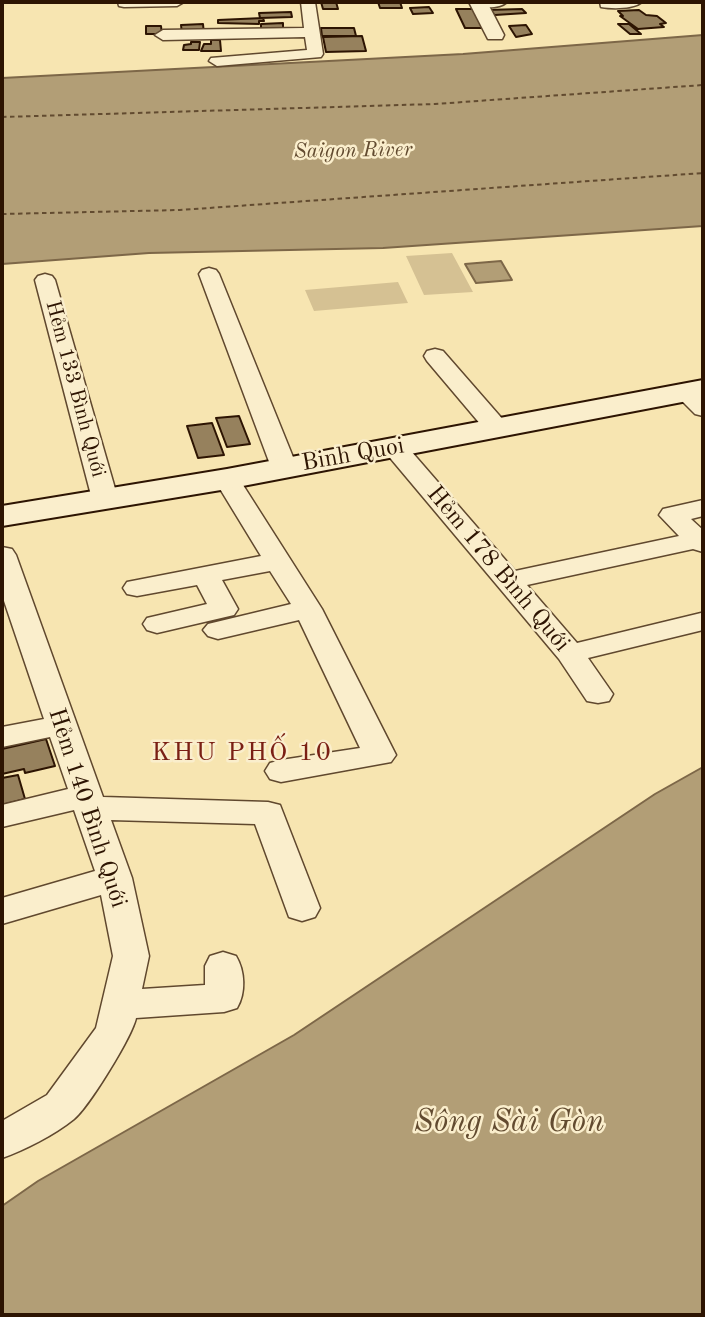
<!DOCTYPE html>
<html>
<head>
<meta charset="utf-8">
<style>
  body { margin:0 }
  #map { position:relative; width:705px; height:1317px; overflow:hidden; background:#f7e5b1; font-family:"Old Standard TT",serif }
  canvas { display:block }
  .frame { position:absolute; inset:0; border:4px solid #2d1402; pointer-events:none }
</style>
</head>
<body>
<div id="map">
<canvas width="705" height="1317"></canvas>
<div class="frame"></div>
</div>
<script>
const g = document.querySelector('canvas').getContext('2d');
g.lineJoin = 'round';
function paint(path, color) { g.fillStyle = color; g.fill(path, 'evenodd'); }
function stroke(path, color, width, dash) { g.strokeStyle = color; g.lineWidth = width; g.lineCap = dash ? 'butt' : 'round'; g.setLineDash(dash || []); g.stroke(path); }
function drawText(font, color, halo, rows, align = 'center') {
  g.font = font + ' "Old Standard TT",serif'; g.lineWidth = 5; g.setLineDash([]); g.textBaseline = 'middle'; g.strokeStyle = halo; g.fillStyle = color; for (const [text, x, y, turn = 0] of rows) {
    g.save(); g.translate(x, y); g.rotate((+turn || 0) * Math.PI / 180); g.textAlign = isNaN(turn) ? turn : align; if (halo) g.strokeText(text, 0, 0); g.fillText(text, 0, 0); g.restore();
  }
}
paint(new Path2D(`
  M452,253L473,292L424,295L406,256Z
  M398,282L408,303L314,311L305,290Z`), '#d5c193');
const water = new Path2D(`
  M703,35V226L383,248L149,253L2,264V78L463,54Z
  M501,261L512,280L476,283L465,264Z
  M703,767V1315H2V1206L38,1181L294,1035L655,794Z`);
paint(water, '#b29e76');
stroke(water, '#7d6748', 2);
stroke(new Path2D(`
  M2,117L435,104L703,85
  M2,214L180,210L703,173`), '#624b30', 2, [4.5, 3.5]);
const building = new Path2D(`
  M321,2H336L338,9H323Z
  M378,2H400L402,8H380Z
  M429,7L433,13L413,14L410,8Z
  M456,9H474L484,28H465Z
  M522,9L526,13L495,15L486,10Z
  M639,10L646,15L657,16L666,23L660,24L664,27L638,29L620,16H623L618,11Z
  M291,12L292,17L260,18L259,13Z
  M263,18L264,21H259V24L218,23V20Z
  M283,23V30L261,31V24Z
  M203,24L204,34H182L181,25Z
  M618,24H629L641,34H630Z
  M526,25L532,34L516,37L509,26Z
  M146,26H161L162,34H146Z
  M321,28H354L356,36H322Z
  M362,36L366,51L326,52L323,37Z
  M211,40H220L221,51H201L204,44H211Z
  M191,42H200L199,50H183L184,45L191,44Z
  M239,416L250,444L227,447L216,418Z
  M212,423L224,455L198,458L187,426Z
  M46,739L55,766L25,773L24,769L2,774V749Z
  M18,775L25,799L2,805V778Z`);
paint(building, '#96815d');
stroke(building, '#2d1402', 2);
const minor = new Path2D(`
  M118,2H184L177,6L124,7L119,6Z
  M301,2H315L323,54L321,57L217,66L209,61L211,58L307,50L305,37L163,40L155,35L163,30L304,28Z
  M471,2H507C499,9 479,9 471,2Z
  M600,2H642C633,9 613,9 601,7Z
  M209,268L216,270L219,274L297,467L293,472L284,475L275,472L271,467L199,274L202,270Z
  M45,274L52,276L55,280L118,499L114,505L105,507L96,505L92,499L35,280L38,276Z
  M435,349L443,351L505,422L508,427L505,432L496,434L487,432L427,361L424,356L427,351Z
  M685,385L693,387L703,396V416L695,414L673,392L677,387Z
  M395,441L404,443L515,571L679,536L659,515L663,509L703,500V516L691,519L703,530V552L693,549L527,585L577,643L701,613L703,614V630L588,658L613,694L609,701L598,703L587,701L559,659L386,453L383,448L386,443Z
  M227,471L236,474L322,609L396,755L391,762L281,782L270,779L265,771L270,763L281,760L360,748L299,620L218,639L208,636L203,630L208,624L291,604L270,571L222,580L238,609L234,615L157,633L147,630L143,624L147,618L207,604L197,585L137,596L127,594L123,588L127,582L261,556L214,479L218,474Z
  M2,547L12,549L16,555L103,797L268,802L280,805L320,908L315,917L302,921L289,917L255,824L111,820L132,878L149,956L142,989L205,985V966L210,956L223,952L236,956C245,971 246,993 237,1008L224,1012L136,1018C132,1037 88,1108 74,1119C54,1135 25,1150 2,1158V1121L47,1095L96,1028L113,956L101,895L2,924V898L95,871L74,810L2,827V805L68,789L50,737L2,747V727L44,719L2,595Z`);
const tertiary = new Path2D(`
  M469,2H487L504,35L502,39H488Z`);
const secondary = new Path2D(`
  M703,380V398L227,489L2,526V506L227,469Z`);
stroke(minor, '#60482e', 3);
stroke(tertiary, '#60482e', 3);
stroke(secondary, '#2d1402', 4);
paint(minor, '#faeecc');
paint(tertiary, '#faeecc');
paint(secondary, '#faeecc');
drawText('italic 21px', '#624b30', '#faeecc', [
  ["Saigon River",353,151,-1]
]);
drawText('21px', '#2d1402', '#faeecc', [
  ["Hẻm 133 Bình Quới",75,389,75]
]);
drawText('24px', '#2d1402', '#faeecc', [
  ["Binh Quoi",353,455,-10],
  ["Hẻm 178 Bình Quới",498,569,50],
  ["Hẻm 140 Bình Quới",87,808,72]
]);
g.letterSpacing = '2px';
drawText('26px', '#7a1f14', '#faeecc', [
  ["KHU PHỐ 10",242,753]
]);
g.letterSpacing = '0px';
drawText('italic 32px', '#624b30', '#faeecc', [
  ["Sông Sài Gòn",509,1123]
]);
</script>
</body>
</html>
